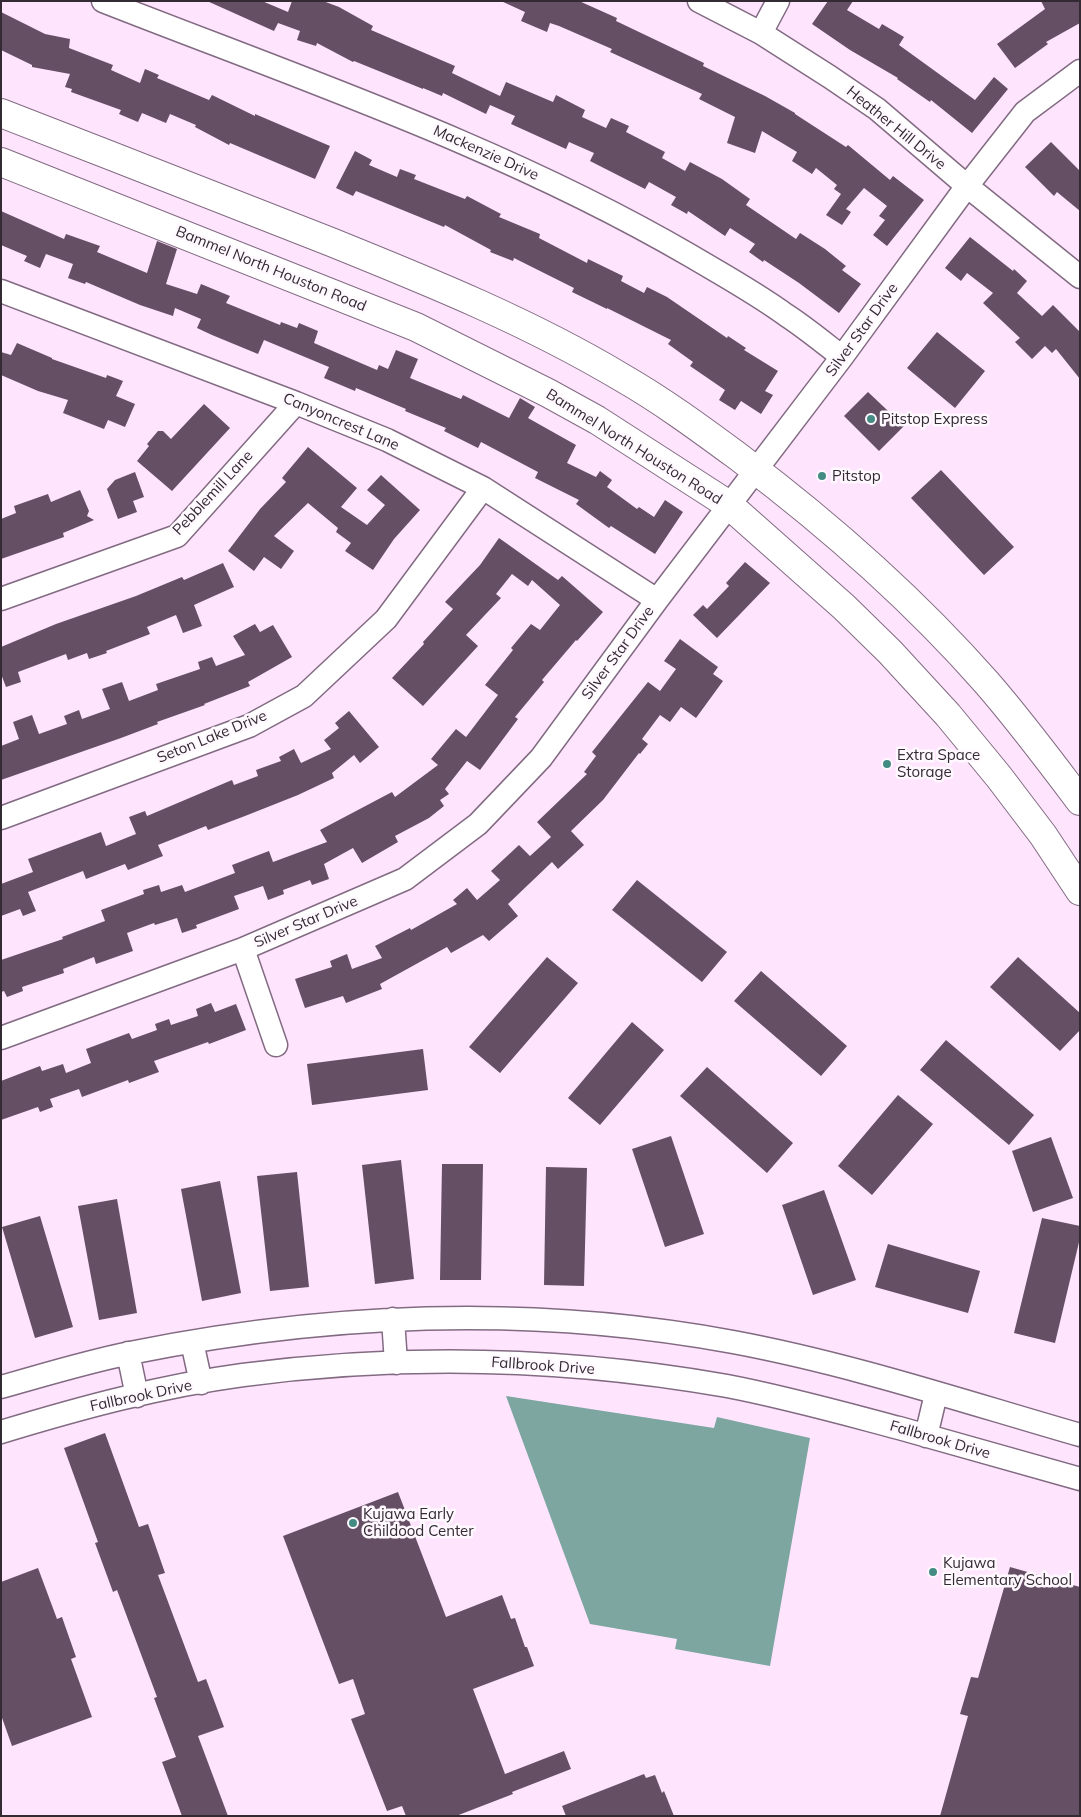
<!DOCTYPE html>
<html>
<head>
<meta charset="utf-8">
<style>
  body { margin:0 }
  #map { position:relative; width:1081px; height:1817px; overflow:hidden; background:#ffe4fe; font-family:Mulish,sans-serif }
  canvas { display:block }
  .frame { position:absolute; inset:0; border:2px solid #342a34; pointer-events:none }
</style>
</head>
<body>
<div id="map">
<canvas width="1081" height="1817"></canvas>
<div class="frame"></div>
</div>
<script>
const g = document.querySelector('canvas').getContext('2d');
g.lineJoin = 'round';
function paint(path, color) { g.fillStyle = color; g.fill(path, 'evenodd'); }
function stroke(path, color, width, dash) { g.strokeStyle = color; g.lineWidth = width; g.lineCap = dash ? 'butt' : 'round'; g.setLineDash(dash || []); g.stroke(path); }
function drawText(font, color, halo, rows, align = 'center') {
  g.font = font + ' Mulish,sans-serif'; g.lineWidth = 5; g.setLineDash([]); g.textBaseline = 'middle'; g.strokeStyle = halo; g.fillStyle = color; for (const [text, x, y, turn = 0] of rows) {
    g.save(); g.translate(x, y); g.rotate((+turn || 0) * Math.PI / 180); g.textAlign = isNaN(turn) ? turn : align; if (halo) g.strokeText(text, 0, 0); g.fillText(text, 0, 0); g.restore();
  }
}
paint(new Path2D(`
  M506,1396L714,1428L717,1417L810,1438L770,1666L675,1649L677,1639L590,1624Z`), '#7da6a1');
paint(new Path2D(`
  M207,1H262L288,12L292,1H323L339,7L373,26L371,30L455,66L452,73L500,96L506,82L553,102L556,95L585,110L582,117L606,128L611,118L629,126L626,132L665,152L662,158L685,171L690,162L722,179L750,199L746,205L796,239L800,233L825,249L846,266L842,270L861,284L839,313L799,283L764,260L763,262L749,252L755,244L730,228L725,236L688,211L687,214L671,205L676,197L649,182L645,189L590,161L594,153L569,142L566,149L511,124L515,116L490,105L486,114L443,93L442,96L423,88V89L354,61L353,62L317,43L316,46L297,40L300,31L278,23L274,31Z
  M501,1H579L617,18L616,21L704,63L703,66L765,96L795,113V114L846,147L848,145L890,180L893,176L924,200L887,246L873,235L885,220L879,216L887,206L864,188L846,209L851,212L842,225L826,215L841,194L834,189L837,185L816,168L812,174L792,161L797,152L762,131L755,153L727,143L735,117L699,99L702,94L610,52L612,49L559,26L550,23L547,32L521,21L525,12Z
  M828,1H853L847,10L879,29L882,24L904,37L899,45L975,100L994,77L1008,89L972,133L931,100L930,102L897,79L898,78L850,50L812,24Z
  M1041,1H1080V23L1046,42L1048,44L1015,68L997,44L1045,9Z
  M1,12L45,34L70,39L69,48L113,65L111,70L140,83L145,69L159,75L157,78L209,100L212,95L255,116V114L330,146L315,179L230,143L229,145L195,127L196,125L170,114L166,123L142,113L138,122L119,114L121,110L71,92L72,89L65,87L70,74L32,67V65L1,50Z
  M1051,142L1080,171V211L1057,192L1054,196L1025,167Z
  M355,151L372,160L369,165L397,177L400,169L416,175L414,179L465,199L467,196L501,214L499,217L540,234L539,238L587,263L588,259L623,276L621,281L644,293L647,287L667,297L727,338L728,336L746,348L744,350L778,371L765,391L773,395L761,414L741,401L735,410L719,400L725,390L690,366L693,362L668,344L671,340L607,308V309L572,292L574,288L514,258L513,261L490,252L491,250L445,225L444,227L356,191L353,196L336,188Z
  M1,211L64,239L66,234L100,246L97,252L147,273L157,241L177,249L166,284L197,294L201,284L230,296L226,303L280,325L281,322L297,328L299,323L318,331L314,343L377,370L379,365L388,369L396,350L418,359L410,378L461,399L463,395L509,418L520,398L535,407L528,418L576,445L567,463L596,477L600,471L612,480L607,487L637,509L639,507L654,517L665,500L683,512L655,554L611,526L609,528L576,504L579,500L535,478L538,472L481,442L478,448L444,431L446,428L405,411L406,409L356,388L355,391L324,378L329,367L264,340L258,354L212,335L197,328L201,319L175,308L173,316L140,305L86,282L85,284L68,278L73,264L46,254L40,268L24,261L27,256L1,245Z
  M970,237L1013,271L1014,269L1027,281L1017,293L1042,316L1053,305L1080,332V379L1056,349L1052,353L1045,346L1032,359L1015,342L1020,338L983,303L993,293L967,273L961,281L945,268Z
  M937,332L985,371L955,408L907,368Z
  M17,343L52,358V359L106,378L107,375L123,381L116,396L135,404L125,427L108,420L104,429L63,413L68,400L38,391L1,375V352L11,355Z
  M868,392L904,426L879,451L844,416Z
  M204,404L230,428L172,491L137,461L149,446L147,444L158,431H163L171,439Z
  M308,447L357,488L341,507L367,525L385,505L367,490L381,475L420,510L394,539L373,570L345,551L351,543L336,532L338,528L308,503L274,536L294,551L281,569L264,557L254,571L228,551L260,509L286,482L282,478Z
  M941,470L1014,547L984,575L911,498Z
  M135,472L144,497L133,501L137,512L118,519L107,489L115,480Z
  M80,490L89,511L87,516L94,520L63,533L64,537L1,559V519L16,513L14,506L48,494L51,502Z
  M499,538L558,580L562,576L603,612L577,641L576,640L542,680L544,682L515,717L518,719L480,770L467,761L445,789L449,794L440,800L444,806L429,818L395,836L398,842L362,863L353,848L324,864L329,879L312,885L310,880L283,890L284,894L268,900L263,886L234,896L239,909L196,925L197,928L182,933L177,918L155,925L154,923L127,933L133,951L96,964L94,957L63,969L64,973L22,987L23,991L7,997L4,991L1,992V960L63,939L62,937L105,921L101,910L144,894L143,890L159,885L161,892L182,885L185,892L235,873L232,865L269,851L273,862L327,842L320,830L392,792L395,797L438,765L431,759L456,729L466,737L498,695L485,685L513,650L511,648L531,624L540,630L560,605L532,580L528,586L512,574L496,594L501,598L466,635L478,646L423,706L392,678L424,644L423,642L453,609L445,602L480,565Z
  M745,562L770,583L717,638L693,615L703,605L707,609L729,586L726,583Z
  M223,563L234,587L194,605L202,626L183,633L176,615L147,627L150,634L106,651L107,653L89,659L87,653L68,660L66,654L18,672L21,682L6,687L1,674V647L56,624L136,596L182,577L184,580Z
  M255,624L260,632L273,625L292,657L248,682L250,686L204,704L205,705L157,722L158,724L121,738L1,780V746L19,739L13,722L32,715L39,734L67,724L64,716L79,710L82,719L110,709L102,689L122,682L129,701L158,690L156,684L200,669L198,662L212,657L216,666L245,655L233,636Z
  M680,639L718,667L713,674L723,681L696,718L681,707L670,722L660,715L642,739L648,744L640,754L639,753L603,800L571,831L584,845L558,869L552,862L508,904L518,916L489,941L483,935L451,953L447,947L380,984L382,989L346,1003L343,996L305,1008L295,979L332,967L330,961L347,954L352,969L382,958L375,946L410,928L411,930L457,904L453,900L467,888L477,900L500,880L491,871L519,845L530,856L551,837L537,822L587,774L584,772L596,756L592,752L648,682L660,691L676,669L664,661Z
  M349,711L379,747L360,763L354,755L332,773L334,778L298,795L245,816L208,830L206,826L158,845L163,856L128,870L125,864L86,879L83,871L28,892L36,911L23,916L20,909L1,916V884L33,872L28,859L101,832L106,846L136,834L129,817L145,811L147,816L232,780L234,785L258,776L256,770L281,761L279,757L294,749L301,763L331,749L324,740L339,728L335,723Z
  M637,880L727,952L702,982L612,910Z
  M547,957L578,983L500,1073L469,1047Z
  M1018,957L1080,1013V1030L1060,1051L990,987Z
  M761,971L847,1046L821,1076L734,1001Z
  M211,1003L215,1012L236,1004L246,1030L209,1044L208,1042L154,1061L159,1072L129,1083L128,1080L82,1097L79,1089L50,1099L53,1107L40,1112L38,1107L1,1120V1081L40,1066L42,1071L63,1064L66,1073L91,1063L86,1049L129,1033L132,1039L157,1030L155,1024L169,1019L171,1025L198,1016L196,1009Z
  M632,1022L664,1050L600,1125L568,1098Z
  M946,1040L1034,1115L1009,1145L920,1070Z
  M423,1049L428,1090L312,1105L307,1064Z
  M707,1067L793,1143L767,1173L680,1096Z
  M898,1095L933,1124L872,1195L838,1166Z
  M671,1136L704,1234L665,1247L632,1149Z
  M1051,1137L1073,1198L1033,1212L1012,1151Z
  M401,1160L414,1279L375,1284L362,1165Z
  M442,1164H483L481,1280H440Z
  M546,1167L587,1168L584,1286L544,1285Z
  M297,1172L309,1287L270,1291L257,1176Z
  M220,1181L241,1293L202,1301L181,1189Z
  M824,1190L856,1280L813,1295L782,1205Z
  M117,1199L137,1313L99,1320L78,1206Z
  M40,1216L73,1327L35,1338L2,1227Z
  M1042,1218L1080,1226V1238L1055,1343L1014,1333Z
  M888,1244L980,1271L968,1313L875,1287Z
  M105,1433L139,1527L148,1524L165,1573L158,1575L198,1682L206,1679L224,1727L198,1736L228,1816H182L162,1762L176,1757L154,1698L157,1697L117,1590L113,1592L95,1543L98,1542L64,1448Z
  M398,1492L446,1617L502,1595L511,1619L515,1618L525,1647H527L534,1666L473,1689L505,1774L564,1751L571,1769L512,1792L513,1794L456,1816H406L402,1806L387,1811L351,1719L365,1714L353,1679L339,1684L283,1536Z
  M1010,1567L1080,1587V1816H940L968,1716L960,1714L971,1677L978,1678Z
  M38,1568L57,1619L62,1617L76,1657L71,1659L92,1717L12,1746L1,1715V1582Z
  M644,1774L646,1778L655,1775L662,1793L664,1791L674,1816H566L562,1806Z`), '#654f65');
const minor = new Path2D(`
  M103,1C302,79 506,148 691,256C723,275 756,293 786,315C806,328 824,343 842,357
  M699,1L761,33L830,77L877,109L967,186L1080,277
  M761,33L778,1
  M1,291L296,403L387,440L483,488L657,600
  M1,599L177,536L296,403
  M1,818L249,726L304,696L386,619L483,488
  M243,949L276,1045
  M1,1038L243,949L405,879L478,824L541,758L657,600L842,357L967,186L1025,112L1080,71
  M393,1319L396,1363
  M192,1342L201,1383
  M128,1353L137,1396
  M1,1387C44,1375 86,1362 130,1353C328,1313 533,1305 733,1342C851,1364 965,1402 1080,1435
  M1,1432C80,1408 161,1386 243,1375C403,1354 568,1358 727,1386C785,1397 842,1413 899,1428C959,1445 1019,1462 1080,1479
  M926,1436L936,1394`);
const major = new Path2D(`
  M1,113C111,156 221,198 331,242C430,282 529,322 621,377C663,401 702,430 740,458C829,525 913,599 987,683C1020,721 1050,761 1080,801
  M1,162L416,327L548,393L597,420L729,505L844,607L890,652L948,715L999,777L1043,835L1080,891`);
stroke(minor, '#826b82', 25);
stroke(major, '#826b82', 30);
stroke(minor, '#fff', 22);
stroke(major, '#fff', 28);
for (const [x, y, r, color] of [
  [871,419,5,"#448b84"],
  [822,476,5,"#448b84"],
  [887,764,5,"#448b84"],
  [353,1523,5,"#448b84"],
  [933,1572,5,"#448b84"]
]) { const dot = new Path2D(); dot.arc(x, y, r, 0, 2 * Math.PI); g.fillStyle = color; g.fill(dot); stroke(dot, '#fff9ff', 2); }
drawText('15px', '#342a34', '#fff9ff', [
  ["Heather Hill Drive",896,128,39],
  ["Mackenzie Drive",486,153,24],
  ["Bammel North Houston Road",271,269,22],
  ["Silver Star Drive",862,330,-54],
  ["Canyoncrest Lane",341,422,23],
  ["Bammel North Houston Road",634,447,32],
  ["Pebblemill Lane",213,493,-47],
  ["Silver Star Drive",618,653,-54],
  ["Seton Lake Drive",212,737,-22],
  ["Silver Star Drive",306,922,-23],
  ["Fallbrook Drive",543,1366,4],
  ["Fallbrook Drive",141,1396,-12],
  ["Fallbrook Drive",940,1440,16]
]);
drawText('15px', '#342a34', '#fff9ff', [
  ["Pitstop Express",881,419],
  ["Pitstop",832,476],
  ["Extra Space",897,755],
  ["Storage",897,772],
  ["Kujawa Early",363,1514],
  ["Childood Center",363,1531],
  ["Kujawa",943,1563],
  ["Elementary School",943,1580]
], 'left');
</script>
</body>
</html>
